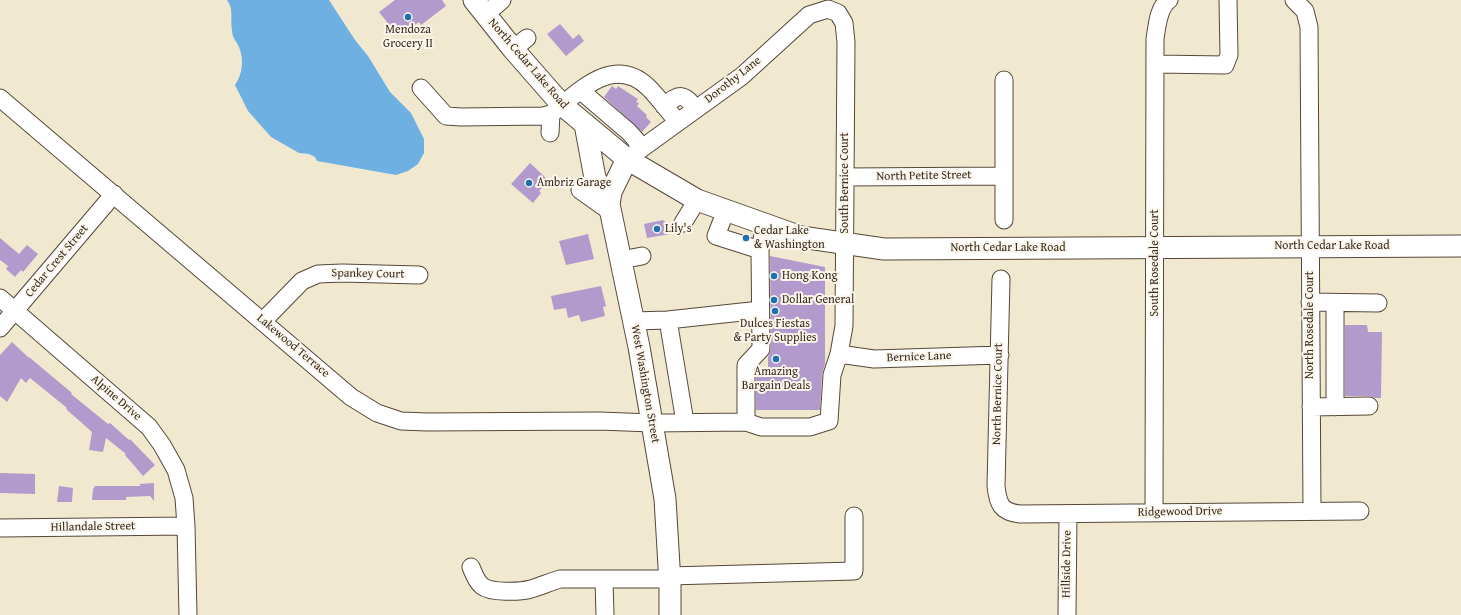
<!DOCTYPE html>
<html>
<head>
<meta charset="utf-8">
<style>
  body { margin:0 }
  canvas { display:block; background:#f1e9cf }
</style>
</head>
<body>
<canvas width="1461" height="615"></canvas>
<script>
const g = document.querySelector('canvas').getContext('2d');
g.lineJoin = 'round';
function paint(path, color) { g.fillStyle = color; g.fill(path, 'evenodd'); }
function stroke(path, color, width, dash) { g.strokeStyle = color; g.lineWidth = width; g.lineCap = dash ? 'butt' : 'round'; g.setLineDash(dash || []); g.stroke(path); }
function drawText(font, color, halo, rows, align = 'center') {
  g.font = font + ' "Gentium Book Plus",serif'; g.lineWidth = 4; g.setLineDash([]); g.textBaseline = 'middle'; g.strokeStyle = halo; g.fillStyle = color; for (const [text, x, y, turn = 0] of rows) {
    g.save(); g.translate(x, y); g.rotate((+turn || 0) * Math.PI / 180); g.textAlign = isNaN(turn) ? turn : align; if (halo) g.strokeText(text, 0, 0); g.fillText(text, 0, 0); g.restore();
  }
}
paint(new Path2D(`
  M227,0H329L355,40L368,56L390,92L411,113L424,139V153L418,164L408,171L396,175L317,161L315,157L309,154L299,153L271,137L248,111L235,85C243,73 244,60 239,47C236,40 232,38 232,30C230,19 234,9 227,0Z`), '#6fb0e3');
paint(new Path2D(`
  M395,0H442L446,6L421,25L419,22L402,34L397,28L394,31L379,12Z
  M560,24L573,39L579,34L584,41L566,56L547,34Z
  M612,86L616,89L618,86L638,99L636,102L639,103L637,106L647,115L646,117L651,122L642,132L604,97Z
  M530,163L547,179V183L539,191L541,193L533,203L511,184Z
  M663,220L668,224L670,234L647,238L644,224Z
  M588,234L594,259L566,265L559,241Z
  M0,238L19,254L27,245L38,254L23,272L21,270L15,277L6,269L8,266L0,260Z
  M770,256L825,267V364L822,374L820,410H756V369H768V357L771,349Z
  M601,286L606,306L603,307L605,316L581,322L579,315L568,318L566,308L554,310L551,296Z
  M1345,325H1367L1368,332H1382L1381,398H1375L1369,396H1345Z
  M12,342L29,358V357L72,393L71,394L108,424L110,423L129,440L130,439L155,465L143,476L125,455L126,454L106,438L103,452L89,450L92,432L66,409L67,408L30,378L26,383L21,378L7,402L0,396V355Z
  M0,473L35,474V494L0,493Z
  M154,483V501L150,496L126,497V500H92L93,489L95,486H141L139,484Z
  M59,486L73,488L72,502H57Z`), '#b29bcc');
const minor = new Path2D(`
  M1294,0L1305,11L1309,27L1312,511
  M486,14L502,0
  M513,49L527,38
  M1155,64L1225,65L1229,55L1228,0
  M1004,80V220
  M421,88L446,116L461,117L543,116L551,114C579,92 613,54 648,87C659,98 668,111 678,122
  M581,91L629,132L636,140L640,149
  M0,98L351,397L377,413L401,421L427,422L599,421L652,423L746,422V365L761,349L760,250L765,224
  M664,106C680,93 683,93 696,109
  M550,133L551,114
  M627,159L742,76L809,15L828,9L838,13L844,23L846,42L844,326L839,354L832,375L829,421L810,427H761L746,422
  M845,177L1004,176
  M580,190L611,212
  M726,210L716,236L760,250
  M683,223L697,200
  M621,260L642,256
  M1001,279L996,486C998,504 1001,512 1020,514L1360,511
  M0,298L149,427L162,445L176,470L184,498L186,526L188,615
  M1310,302L1378,303
  M1335,303V407
  M668,320L760,310
  M263,321L302,281L318,274L342,273L419,275
  M633,321L668,320L685,422
  M0,328L114,194
  M839,354L874,359L1000,355
  M1311,407L1369,406
  M1154,513L1155,39C1157,27 1158,7 1169,0
  M0,528L186,526
  M471,567C474,574 476,581 482,586C491,593 520,592 531,589C541,586 550,582 560,579H669
  M669,576L854,571V516
  M604,579L605,615
  M1067,615L1068,514`);
const major = new Path2D(`
  M474,0L513,49L562,105L627,159L697,200L801,237L884,249L1461,246
  M585,124L595,178L609,204
  M627,159L611,192L609,204L639,347L665,499L670,583V615`);
stroke(minor, '#564739', 19);
stroke(major, '#564739', 23);
stroke(minor, '#fff', 17);
stroke(major, '#fff', 21);
for (const [x, y, r, color] of [
  [408,17,4,"#1f6fb2"],
  [529,183,4,"#1f6fb2"],
  [657,229,4,"#1f6fb2"],
  [746,238,4,"#1f6fb2"],
  [774,276,4,"#1f6fb2"],
  [774,300,4,"#1f6fb2"],
  [775,311,4,"#1f6fb2"],
  [776,359,4,"#1f6fb2"]
]) { const dot = new Path2D(); dot.arc(x, y, r, 0, 2 * Math.PI); g.fillStyle = color; g.fill(dot); stroke(dot, '#fbf7ec', 1.5); }
drawText('12px', '#3b2a1e', '#fbf7ec', [
  ["Mendoza",408,30,"center"],
  ["Grocery II",408,44,"center"],
  ["Ambriz Garage",537,183],
  ["Lily's",665,229],
  ["Cedar Lake",754,231],
  ["& Washington",754,245],
  ["Hong Kong",782,276],
  ["Dollar General",782,300],
  ["Dulces Fiestas",775,324,"center"],
  ["& Party Supplies",775,338,"center"],
  ["Amazing",776,372,"center"],
  ["Bargain Deals",776,386,"center"]
], 'left');
drawText('12px', '#3b2a1e', '#fbf7ec', [
  ["North Cedar Lake Road",528,64,49],
  ["Dorothy Lane",733,80,-38],
  ["North Petite Street",924,176,-1],
  ["South Bernice Court",845,183,-90],
  ["North Cedar Lake Road",1332,246],
  ["North Cedar Lake Road",1008,248],
  ["Cedar Crest Street",57,261,-50],
  ["South Rosedale Court",1155,263,-90],
  ["Spankey Court",368,274,1],
  ["North Rosedale Court",1310,325,-90],
  ["Lakewood Terrace",293,346,40],
  ["Bernice Lane",919,357,-2],
  ["West Washington Street",645,384,80],
  ["North Bernice Court",998,394,-89],
  ["Alpine Drive",116,398,41],
  ["Ridgewood Drive",1180,512,-1],
  ["Hillandale Street",93,527,-1],
  ["Hillside Drive",1067,564,-89]
]);
</script>
</body>
</html>
